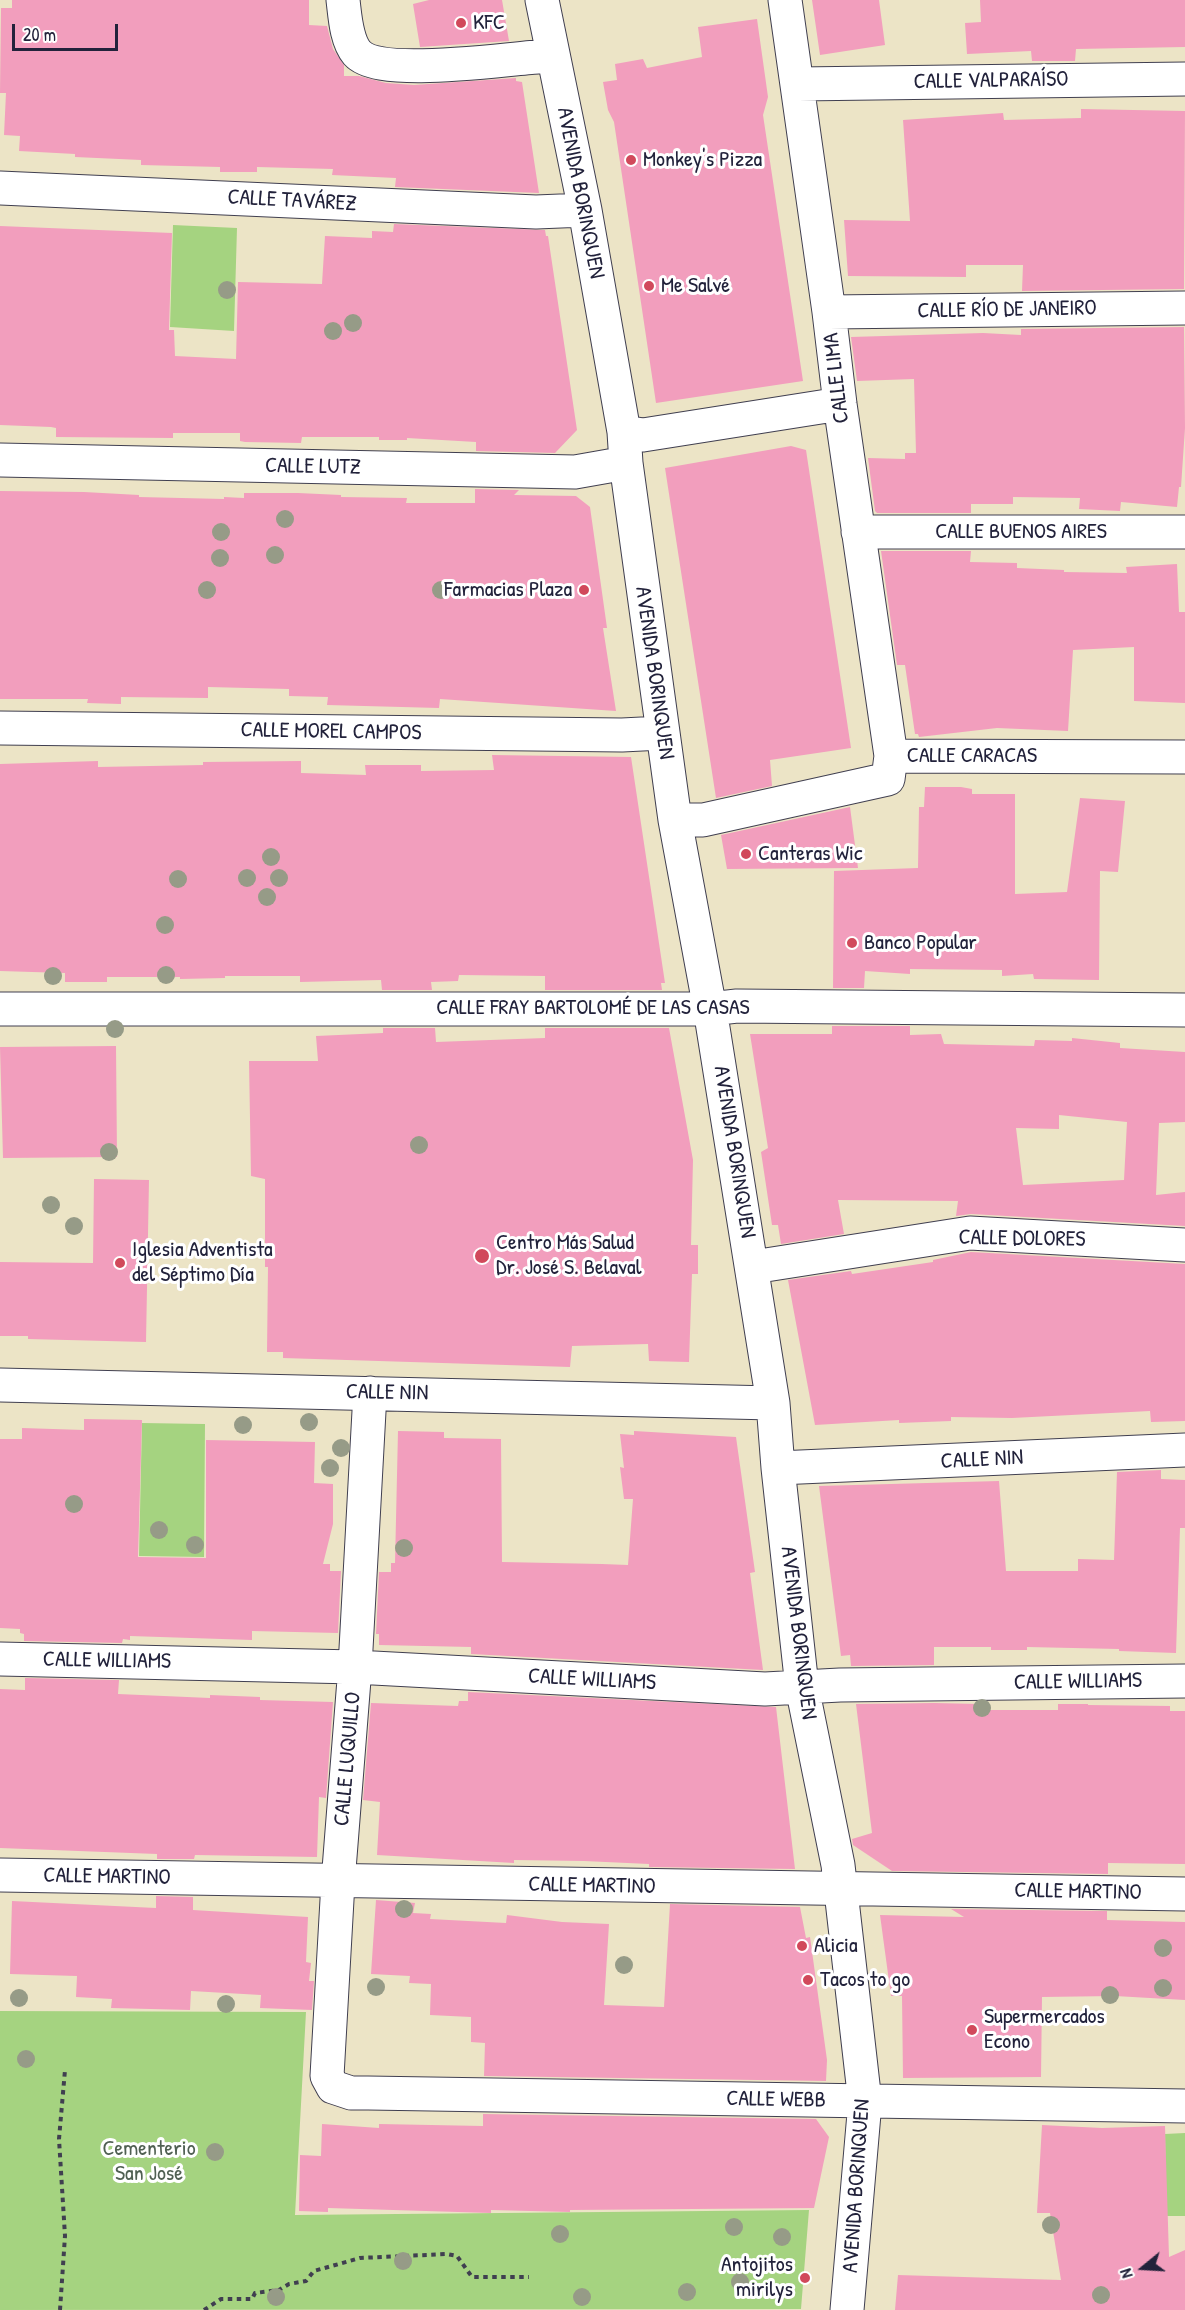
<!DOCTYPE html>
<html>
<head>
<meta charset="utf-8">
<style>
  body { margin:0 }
  #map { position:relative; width:1185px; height:2310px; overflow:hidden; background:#ece4c6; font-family:"Patrick Hand",sans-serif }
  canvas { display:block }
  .north { position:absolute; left:1113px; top:2238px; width:60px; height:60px; -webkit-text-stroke:4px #fff; paint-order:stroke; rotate:252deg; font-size:16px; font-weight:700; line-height:24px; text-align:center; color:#22223b }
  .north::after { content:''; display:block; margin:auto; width:21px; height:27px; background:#22223b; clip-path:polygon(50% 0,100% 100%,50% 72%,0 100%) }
  .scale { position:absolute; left:12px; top:24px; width:106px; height:27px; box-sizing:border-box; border:3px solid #22223b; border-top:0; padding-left:8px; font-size:18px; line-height:21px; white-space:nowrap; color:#22223b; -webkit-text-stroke:4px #fff; paint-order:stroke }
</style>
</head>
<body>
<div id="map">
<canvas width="1185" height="2310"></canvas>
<div class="north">N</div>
<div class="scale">20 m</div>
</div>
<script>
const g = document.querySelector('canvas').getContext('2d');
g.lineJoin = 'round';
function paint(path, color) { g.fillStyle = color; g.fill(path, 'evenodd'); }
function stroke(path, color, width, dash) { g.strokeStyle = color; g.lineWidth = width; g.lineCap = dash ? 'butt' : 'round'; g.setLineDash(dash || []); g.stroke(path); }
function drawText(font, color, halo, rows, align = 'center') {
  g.font = font + ' "Patrick Hand",sans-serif'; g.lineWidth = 6; g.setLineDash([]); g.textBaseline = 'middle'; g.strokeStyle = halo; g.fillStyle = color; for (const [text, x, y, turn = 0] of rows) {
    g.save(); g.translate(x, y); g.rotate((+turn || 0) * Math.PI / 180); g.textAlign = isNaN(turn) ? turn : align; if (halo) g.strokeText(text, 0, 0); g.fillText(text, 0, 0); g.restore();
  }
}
paint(new Path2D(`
  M173,225L237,228L234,331L170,327Z
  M142,1423L205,1424L204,1557L139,1556Z
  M0,2011L306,2012L295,2215L809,2210L801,2309L0,2310Z
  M1185,2133V2216H1166L1165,2134Z`), '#a5d380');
paint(new Path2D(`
  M12,0H309V25L327,26L333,49L344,65V76H359L386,83L414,85L516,78V81L522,82L539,193L395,187L396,178L332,175L333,169L257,167V172H220V167L141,165V160L75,157V154L19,151L20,136L4,135L6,93H0L1,8H12Z
  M429,0H502L509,41L420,47L413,4Z
  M812,0H879L885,45L820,55Z
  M980,0H1185V47L1076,49L1075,61H1032L1031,51L967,54L965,23L981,22Z
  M757,19L768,97L763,115L803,381L656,403L614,122L608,110L603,82L617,80L615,64L643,59L647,68L702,57L698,27Z
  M1081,109L1185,111L1184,289L1022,291L1023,265H966V277L848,276L844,220L910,221L903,120L1003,113L1004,120L1081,118Z
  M394,224L545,230L546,236H548L577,430L555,453L476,451V442L407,438V440H379V437H302L301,443L245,442L240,441V433H173V438L56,437V428L51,427L0,425V226L172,233L169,330H174L175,356L236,359L238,282L322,284L325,236L372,238V231L393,232Z
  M1184,327L1185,428L1181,487H1179L1177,507L1121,502L1120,511L1079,509L1080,498L1013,497V504H971V513H877L875,511L868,458L905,459V453H916L914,379L857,381L851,337L983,333L1021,335V329Z
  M791,446L806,450L851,748L770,760L772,786L716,798L665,468Z
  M475,489L519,490L514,495L576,496L590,507L607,628H603L616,711L440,699L439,708L327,705L328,697L289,696V689L208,687V698L121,697V704L87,703L88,699H0V491L84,492L139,495V497L224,499V497L244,498V493H298L341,495V497L407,498L406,503H475Z
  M881,551H971L970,562L1017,563V568L1064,570V572L1127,573L1126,567L1177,564L1179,612H1185V703L1134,701V647L1073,650L1068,731L997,728L919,737L918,734H915L905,665H897Z
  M492,755L631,757L665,983H661L662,990H545V976L459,975L458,981L431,982L432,990H382L381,980L300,982V976H225V978L180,979V977H107V982H65V973L0,971V764L98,761V767L203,765V762L301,761V773L366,775L365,765H421V771L494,770Z
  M925,787H961L972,789V794H1015V894L1067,892L1080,798L1125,801L1118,872L1100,871L1099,980L1034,979L1033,974L1002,976V970L910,969V974L865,971L864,988H833L834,871L918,868L919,807H924Z
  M850,807L858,868L727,869L721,835Z
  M832,1026H910V1035L941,1034L944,1044L1034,1046L1035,1040L1072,1041V1038L1120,1043V1048L1185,1052V1122L1159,1123L1156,1195L1185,1192V1226L971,1214L956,1216L958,1201L838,1200L844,1234L781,1244L778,1225H772L761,1152L768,1148L750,1034H832ZM1059,1115L1127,1122L1124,1180L1023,1185L1016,1128L1059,1129Z
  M383,1028H435L436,1042L545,1038V1028H669L693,1160L691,1245H698V1274H692L689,1362L649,1361L648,1344L572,1346L570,1367L283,1358V1352H267L268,1267H265V1179L251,1176L249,1061H318L316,1036L383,1033Z
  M116,1046L117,1157L3,1158L0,1047Z
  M94,1179L149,1180L146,1342L28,1339V1336H0V1262L93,1263Z
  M971,1252L1185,1264V1421L1151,1422L1150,1411L1012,1418L951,1417V1421L899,1423V1420L815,1425L788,1280L851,1271L852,1274L933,1262V1260Z
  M84,1419L142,1420L138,1557L206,1558V1440L315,1442L314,1483L333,1484V1524L323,1564H330V1571H341L338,1633L252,1631V1640L130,1636V1640L123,1639L122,1643L24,1641V1634L20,1633V1629L0,1628V1439H22V1428L84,1430Z
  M398,1431L444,1432V1438L501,1439L502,1562L602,1564L628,1565L633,1499H624L620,1467L624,1468L620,1434L634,1435V1431L736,1437L755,1572L750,1573L763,1670L471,1654V1647L379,1645V1634H376L379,1572H391V1563H395Z
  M1161,1470V1479L1185,1480V1528H1180L1176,1653L1119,1651V1649L1027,1647V1650H991V1647H934V1665L851,1666L850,1655L841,1656L819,1486L999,1481L1006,1571H1078V1559L1114,1560L1117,1472Z
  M25,1678L119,1680L118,1694L210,1698V1695L260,1697V1700L333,1702L326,1798L319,1797L317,1857L195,1855L194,1859H157V1854L0,1848V1689L25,1690Z
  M468,1692L776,1707L795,1869L649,1867V1864L584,1861L514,1860V1863L377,1855L380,1802L363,1800L371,1703L458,1706L459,1701H468Z
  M934,1703L979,1704L980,1710H1058V1704H1088V1705L1170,1706V1711H1185V1864L1108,1863V1874L892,1871L853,1845L852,1839L872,1833L856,1704Z
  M156,1896L193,1897V1910L308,1917L306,1962L311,1963L309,1981H314L312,2010L260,2008L261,1995L191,1991L190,2010L111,2008L112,1999L76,1997L77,1976L10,1974L12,1901L156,1908Z
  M376,1900L415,1903L413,1913L431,1914L430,1919L506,1923L507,1915L562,1922L609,1924L604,2005L664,2007L670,1904L800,1907L806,1938L810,1937L827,2060L826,2081L484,2076L485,2043L471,2042V2017L430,2015L431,1984L409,1983L410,1976L371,1974Z
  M951,1909L1107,1911V1920L1185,1922V2000L1115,1996L1042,1997L1041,2077L903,2078L902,1996H891L880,1915L964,1917Z
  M483,2114L816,2119L829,2137L814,2208L570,2210V2212L491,2210V2213L328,2208V2212L299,2211L300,2155L321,2156L322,2124L379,2128V2124L483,2126Z
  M1042,2125L1102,2128L1165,2126L1169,2257L1185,2250V2310H895L898,2275L1061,2280L1050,2213H1037Z`), '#f29ebd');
const minor = new Path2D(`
  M343,0C345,16 346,40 357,53C380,78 503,59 538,57L553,54
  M542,0L585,210L624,432L626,463L675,820L710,1009L773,1403L778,1468L802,1687L838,1865L865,2102L847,2310
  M798,84L1185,79
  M0,188L536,212L585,210
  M829,312L1185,308
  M624,432L643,435L840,404
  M0,460L575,472L626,463
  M858,532H1185
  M0,728L622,735L662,733
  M891,756L1185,757
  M675,820H703L888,779L891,756L840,404L829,312L785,0
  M0,1009H710L737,1006L1185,1010
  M753,1267L970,1233L1185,1245
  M0,1385L773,1403
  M370,1393L355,1667L338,1882L327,2076L333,2087L351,2093H368L1185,2106
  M778,1468L1185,1450
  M0,1659L355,1667L765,1689L840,1685L1185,1681
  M0,1875L1185,1894`);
stroke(minor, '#403f50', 35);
stroke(new Path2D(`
  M60,2310L65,2236L59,2139L65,2070
  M204,2310L221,2299H252L255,2293L279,2290L289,2284L306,2281L314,2271L360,2258L447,2254L457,2256L472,2277H529`), '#403f50', 4, [4.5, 4.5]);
stroke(minor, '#fff', 33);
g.fillStyle = '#969b87';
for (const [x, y] of [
  [227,290],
  [353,323],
  [333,331],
  [285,519],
  [221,532],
  [275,555],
  [220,558],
  [207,590],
  [441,590],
  [271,857],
  [247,878],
  [279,878],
  [178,879],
  [267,897],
  [165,925],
  [166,975],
  [53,976],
  [115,1029],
  [419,1145],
  [109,1152],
  [51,1205],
  [74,1226],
  [309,1422],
  [243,1425],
  [341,1448],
  [330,1468],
  [74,1504],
  [159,1530],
  [195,1545],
  [404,1548],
  [982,1708],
  [404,1909],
  [1163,1948],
  [624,1965],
  [376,1987],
  [1163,1988],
  [1110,1995],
  [19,1998],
  [226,2004],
  [26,2059],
  [215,2152],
  [1051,2225],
  [734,2227],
  [560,2234],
  [782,2237],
  [403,2261],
  [740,2282],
  [687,2292],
  [1101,2295],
  [276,2297],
  [582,2297]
]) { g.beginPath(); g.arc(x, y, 9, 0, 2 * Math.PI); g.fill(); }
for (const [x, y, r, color] of [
  [461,23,6,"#d1495b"],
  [631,160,6,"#d1495b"],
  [649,286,6,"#d1495b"],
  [584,590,6,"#d1495b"],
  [746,854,6,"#d1495b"],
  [852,943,6,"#d1495b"],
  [482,1256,8,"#d1495b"],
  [120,1263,6,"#d1495b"],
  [802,1946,6,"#d1495b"],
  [808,1980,6,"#d1495b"],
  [972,2030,6,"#d1495b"],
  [805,2278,6,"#d1495b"]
]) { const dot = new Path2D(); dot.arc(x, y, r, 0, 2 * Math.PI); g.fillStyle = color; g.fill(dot); stroke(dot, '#fff', 2); }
drawText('22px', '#22223b', '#fff', [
  ["KFC",473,23],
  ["Monkey's Pizza",643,160],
  ["Me Salvé",661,286],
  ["Farmacias Plaza",572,590,"right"],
  ["Canteras Wic",758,854],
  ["Banco Popular",864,943],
  ["Centro Más Salud",496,1243],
  ["Dr. José S. Belaval",496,1268],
  ["Iglesia Adventista",132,1250],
  ["del Séptimo Día",132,1275],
  ["Alicia",814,1946],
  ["Tacos to go",820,1980],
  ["Supermercados",984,2017],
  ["Econo",984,2042],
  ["Antojitos",793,2265,"right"],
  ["mirilys",793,2290,"right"]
], 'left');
drawText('22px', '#22223b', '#fff', [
  ["CALLE VALPARAÍSO",991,81,-1],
  ["AVENIDA BORINQUEN",580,193,79],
  ["CALLE TAVÁREZ",292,201,3],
  ["CALLE RÍO DE JANEIRO",1007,310,-1],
  ["CALLE LIMA",837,378,-97],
  ["CALLE LUTZ",313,467,1],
  ["CALLE BUENOS AIRES",1021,532],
  ["AVENIDA BORINQUEN",654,673,82],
  ["CALLE MOREL CAMPOS",331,732,1],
  ["CALLE CARACAS",972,756],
  ["CALLE FRAY BARTOLOMÉ DE LAS CASAS",593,1008],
  ["AVENIDA BORINQUEN",734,1152,81],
  ["CALLE DOLORES",1022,1239,1],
  ["CALLE NIN",387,1393,1],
  ["CALLE NIN",982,1460,-3],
  ["AVENIDA BORINQUEN",798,1633,83],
  ["CALLE WILLIAMS",107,1661,1],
  ["CALLE WILLIAMS",592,1680,3],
  ["CALLE WILLIAMS",1078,1682,-1],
  ["CALLE LUQUILLO",348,1759,-85],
  ["CALLE MARTINO",107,1877,1],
  ["CALLE MARTINO",592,1886,1],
  ["CALLE MARTINO",1078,1892,1],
  ["CALLE WEBB",776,2100,1],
  ["AVENIDA BORINQUEN",857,2186,-86]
]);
drawText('22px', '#506053', '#fff', [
  ["Cementerio",149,2149],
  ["San José",149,2174]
]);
</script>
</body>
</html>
